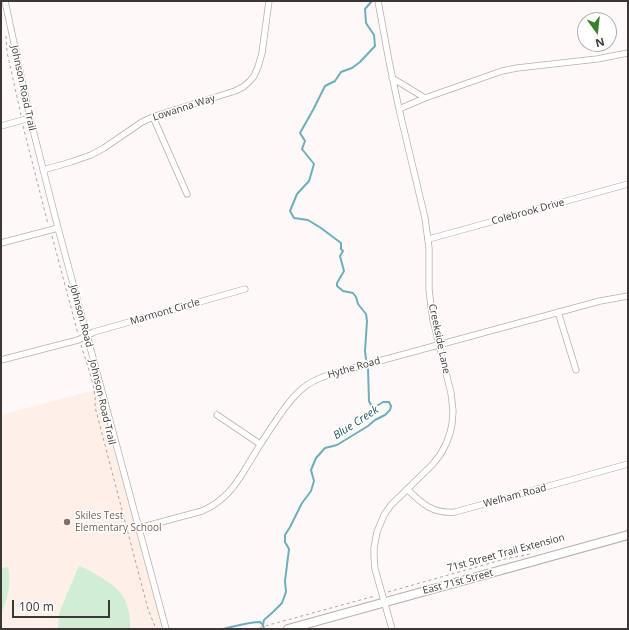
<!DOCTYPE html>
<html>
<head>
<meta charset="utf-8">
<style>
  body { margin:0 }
  #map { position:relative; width:629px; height:630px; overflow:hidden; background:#fef9f8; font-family:"Open Sans",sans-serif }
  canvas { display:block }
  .frame { position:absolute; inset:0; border:2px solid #3b3735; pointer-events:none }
  .north { position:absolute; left:577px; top:12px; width:40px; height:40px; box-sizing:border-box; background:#fff; border:1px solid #b1afae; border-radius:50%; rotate:165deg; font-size:11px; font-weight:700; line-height:16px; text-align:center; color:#3b3735 }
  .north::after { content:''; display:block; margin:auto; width:14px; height:18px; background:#378128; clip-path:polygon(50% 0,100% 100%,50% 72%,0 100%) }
  .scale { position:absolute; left:12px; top:600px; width:98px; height:18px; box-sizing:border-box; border:2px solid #3b3735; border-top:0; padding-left:5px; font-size:12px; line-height:14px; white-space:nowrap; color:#3b3735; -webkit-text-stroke:3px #fff; paint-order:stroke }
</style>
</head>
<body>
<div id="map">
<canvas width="629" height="630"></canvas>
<div class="frame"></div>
<div class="north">N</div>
<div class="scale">100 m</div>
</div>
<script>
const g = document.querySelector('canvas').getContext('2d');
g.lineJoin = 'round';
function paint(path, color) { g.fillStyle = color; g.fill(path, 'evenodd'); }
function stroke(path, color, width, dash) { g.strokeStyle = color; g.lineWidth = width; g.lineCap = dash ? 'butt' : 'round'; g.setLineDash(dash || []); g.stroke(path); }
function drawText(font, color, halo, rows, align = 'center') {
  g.font = font + ' "Open Sans",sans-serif'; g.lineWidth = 3; g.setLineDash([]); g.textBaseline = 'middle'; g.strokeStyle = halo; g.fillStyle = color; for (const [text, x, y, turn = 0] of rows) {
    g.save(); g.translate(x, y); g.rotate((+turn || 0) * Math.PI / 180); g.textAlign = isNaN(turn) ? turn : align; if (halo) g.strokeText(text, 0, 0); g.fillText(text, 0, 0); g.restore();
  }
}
paint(new Path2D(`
  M98,389L163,629H1V415Z`), '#feefe9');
paint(new Path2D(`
  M79,566C92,571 115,584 123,596C128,605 131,618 130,629H58L59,613Z
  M8,567C12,585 7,599 1,615V568Z`), '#d0eed4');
stroke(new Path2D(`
  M366,359L365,351L367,321L366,314L358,304L356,297L353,293L343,291L337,286V283L344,271L340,256L343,251L341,249V243L321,228L308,220L294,218L290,211L297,194L309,181L314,164L302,149L305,141L300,133L313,110L325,86L335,81L341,72L352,68L360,62L375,46L374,35L366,23L365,9L372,1
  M223,629C236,626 248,622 260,622L263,625
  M264,629L263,625L264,620L273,612L282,603L286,592L285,581L289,549L285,542V535L290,527L302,503L311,491L314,481L311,470L316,458L325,448L337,445L368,426L375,420L385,415L390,410L391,406L389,402H383L375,407H372L369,401L368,369`), '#6eaebb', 2);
const street = new Path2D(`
  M5,1L30,118L58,228L166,629
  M378,1L389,61L399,109L425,218L429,248V289L431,307L433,320L451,393L453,411L452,424L450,433L446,444L440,455L432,465L391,505L384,515L377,532L374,548V557L375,569L392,629
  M392,78L425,98
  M399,109L425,98L502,71L517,68L597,59L628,53
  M153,117L187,194
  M1,126L30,118
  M43,170L71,162L91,155L104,148L142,122L155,116L235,91L243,87L250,81L254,76L258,67L262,53L269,1
  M429,239L628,184
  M1,243L58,228
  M558,312L576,370
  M1,360L78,340L94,332L245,289
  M217,415L260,444
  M407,489C422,504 433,514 455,512L628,464
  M139,528L202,511C228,500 238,481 252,458C259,446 267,434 275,422C284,409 293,395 307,385C315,379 325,376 335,373L600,301L628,296`);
const secondary = new Path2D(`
  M288,629L628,535`);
stroke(street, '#b9afab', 7);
stroke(secondary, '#b9afab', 10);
stroke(new Path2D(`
  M6,36L7,52L21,115
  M23,126L48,224
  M52,236L78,334
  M81,345C86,362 97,389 95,407L148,609L156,629
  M388,592L505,559L530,554
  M254,629L375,596`), '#aaa6a4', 1, [3, 3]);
stroke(street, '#fff', 5.5);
stroke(secondary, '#fff', 8);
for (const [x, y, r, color] of [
  [67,522,4,"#8d6e63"]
]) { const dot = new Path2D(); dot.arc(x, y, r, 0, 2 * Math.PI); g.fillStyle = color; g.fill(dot); stroke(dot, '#fff', 1.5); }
drawText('10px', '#3b3735', '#fff', [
  ["Johnson Road Trail",23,88,78],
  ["Lowanna Way",184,108,-18],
  ["Colebrook Drive",528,212,-15],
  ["Marmont Circle",165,312,-16],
  ["Johnson Road",81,316,75],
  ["Creekside Lane",439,339,78],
  ["Hythe Road",354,368,-16],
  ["Johnson Road Trail",102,402,77],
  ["Welham Road",515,496,-15],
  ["71st Street Trail Extension",506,553,-15],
  ["East 71st Street",458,582,-15]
]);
drawText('10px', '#785e54', '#fff', [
  ["Skiles Test",75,516],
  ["Elementary School",75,528]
], 'left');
drawText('italic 11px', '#215862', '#fff', [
  ["Blue Creek",356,423,-33]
]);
</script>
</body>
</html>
